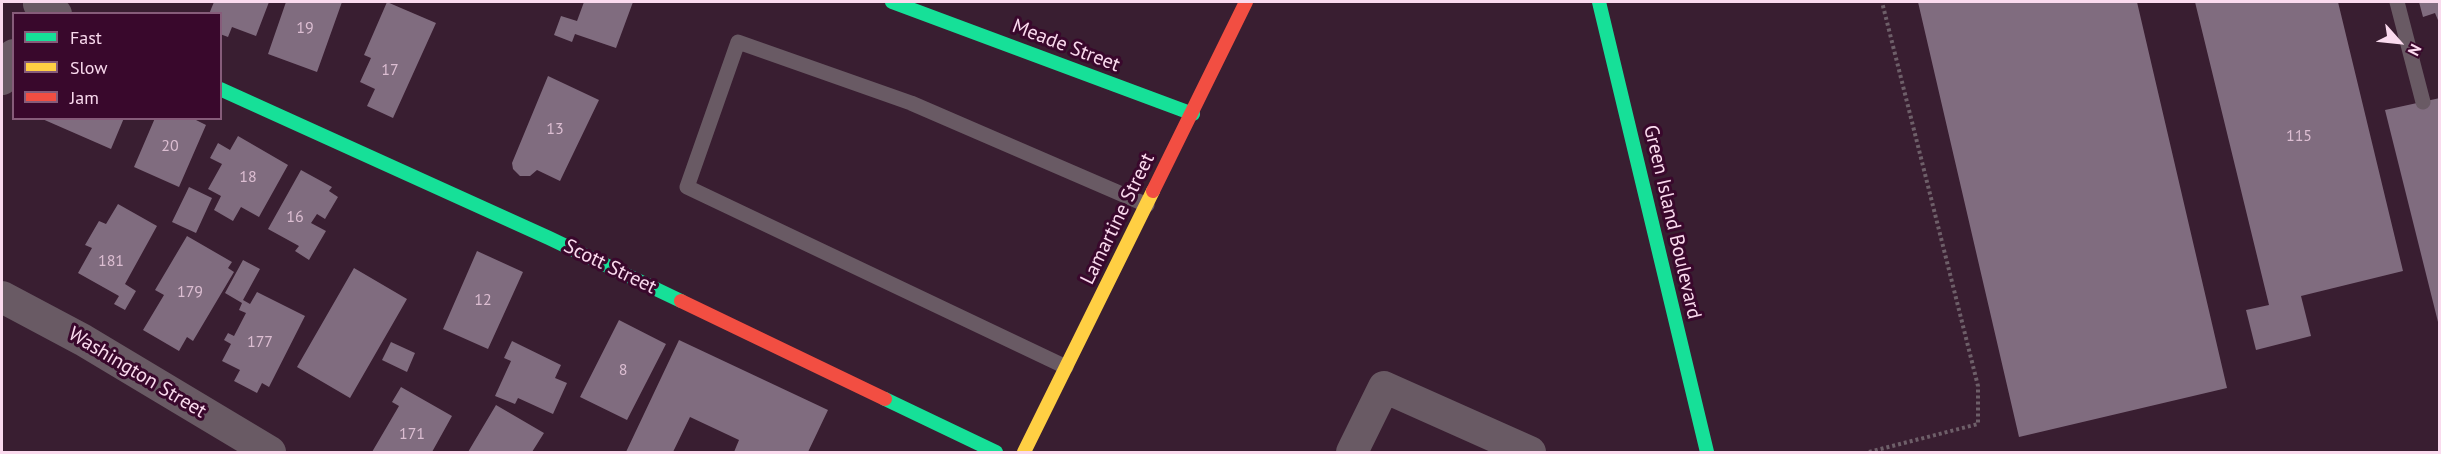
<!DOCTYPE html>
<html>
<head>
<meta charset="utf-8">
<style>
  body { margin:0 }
  #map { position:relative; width:2441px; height:454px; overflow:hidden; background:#391e31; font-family:"PT Sans",sans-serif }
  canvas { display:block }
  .frame { position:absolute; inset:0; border:3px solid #fadaee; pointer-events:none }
  .legend { position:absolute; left:12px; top:12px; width:210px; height:108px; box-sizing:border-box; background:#39082c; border:2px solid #865c7a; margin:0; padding:8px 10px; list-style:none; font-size:18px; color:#fadaee }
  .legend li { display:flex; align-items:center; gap:12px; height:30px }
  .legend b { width:30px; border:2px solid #865c7a }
  .north { position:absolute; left:2369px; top:12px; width:60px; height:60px; -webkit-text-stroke:4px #39082c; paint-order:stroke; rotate:117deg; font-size:16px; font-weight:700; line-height:24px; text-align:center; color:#fadaee }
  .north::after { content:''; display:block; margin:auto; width:21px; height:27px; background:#fadaee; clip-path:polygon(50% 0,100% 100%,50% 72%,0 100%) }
</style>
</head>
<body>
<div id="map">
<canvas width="2441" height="454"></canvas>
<div class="frame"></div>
<ul class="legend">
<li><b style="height:8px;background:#16e098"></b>Fast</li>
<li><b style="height:8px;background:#ffcf43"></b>Slow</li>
<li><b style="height:8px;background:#f24e42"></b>Jam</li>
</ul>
<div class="north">N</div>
</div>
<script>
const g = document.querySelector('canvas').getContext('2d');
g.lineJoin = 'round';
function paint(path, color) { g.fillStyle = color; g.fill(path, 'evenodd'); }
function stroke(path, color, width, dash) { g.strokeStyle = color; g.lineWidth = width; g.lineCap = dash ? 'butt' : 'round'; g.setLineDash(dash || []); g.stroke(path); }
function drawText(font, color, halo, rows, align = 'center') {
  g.font = font + ' "PT Sans",sans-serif'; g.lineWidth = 6; g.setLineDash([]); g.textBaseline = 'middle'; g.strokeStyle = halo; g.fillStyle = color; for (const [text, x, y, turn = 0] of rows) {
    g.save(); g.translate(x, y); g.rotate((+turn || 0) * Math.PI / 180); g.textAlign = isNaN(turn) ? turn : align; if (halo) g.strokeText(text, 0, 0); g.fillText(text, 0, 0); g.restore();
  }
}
paint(new Path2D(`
  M214,2H269L256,36L232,27L228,37L220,34V14H209Z
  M286,2H342L317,72L268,54Z
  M387,2L436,23L393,118L367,106L375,89L360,82L371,58L364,55Z
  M584,2H633L616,48L575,34L572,42L554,35L561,16L577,21Z
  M1918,2H2137L2227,388L2019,437Z
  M2195,2H2338L2403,271L2301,296L2311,336L2256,350L2246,310L2269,305Z
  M2419,2H2440V25L2435,13L2423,17Z
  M548,76L599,100L560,181L537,170L530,176H520L513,169L512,163Z
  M2440,98V326H2439L2385,110Z
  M40,118H124L111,149Z
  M155,118H192L206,125L179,187L134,167Z
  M238,136L288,165L259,217L241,207L233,221L214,210L221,196L208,189L222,164L210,158L218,143L230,150Z
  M301,170L332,187L329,191L338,197L325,219L317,214L311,223L326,231L309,260L295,251L299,246L268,229Z
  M189,187L212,198L196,233L172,222Z
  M118,204L157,226L125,284L136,291L125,310L114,304L119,296L78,273L92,248L85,245L99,221L106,224Z
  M187,236L232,262L228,268L234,272L193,341L187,337L179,351L143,330L164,295L155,290Z
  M477,251L523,272L488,349L443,329Z
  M243,260L260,269L243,300L250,304L257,292L305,316L269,387L262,383L257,393L234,381L240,370L222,361L231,344L224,340L228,333L234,336L246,313L239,310L242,303L225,293Z
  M354,268L407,299L350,398L297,367Z
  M619,320L666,344L627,420L580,397Z
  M679,340L828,410L808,452H734L739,440L690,417L673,452H626Z
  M512,341L561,365L555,378L567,383L553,414L518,398L515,404L495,396L511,361L504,358Z
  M391,342L415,353L407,372L382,360Z
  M401,387L452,416L432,452H372L399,406L392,402Z
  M496,405L544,433L532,452H468Z`), '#806c7f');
stroke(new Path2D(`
  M1869,452L1978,424V386L1882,2`), '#6e5f69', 4, [3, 3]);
stroke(new Path2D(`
  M2397,2L2423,102
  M1066,367L687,187L738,42L911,103L1147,205`), '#695a64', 15);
stroke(new Path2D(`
  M39,4L56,14
  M2,79L14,55
  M2,297L83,340L270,452
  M1352,452L1384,387L1530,452`), '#695a64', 32);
stroke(new Path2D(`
  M892,2L1193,114
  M1599,2L1707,452
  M220,89L549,238L681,301
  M885,399L996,452`), '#16e098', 14);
stroke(new Path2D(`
  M1024,452L1153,191`), '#ffcf43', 14);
stroke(new Path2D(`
  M1153,191L1246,2
  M681,301L885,399`), '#f24e42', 14);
drawText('16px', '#dcbed2', null, [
  ["19",305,28],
  ["17",390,70],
  ["13",555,129],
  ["115",2299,136],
  ["20",170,146],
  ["18",248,177],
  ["16",295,217],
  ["181",111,261],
  ["179",190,292],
  ["12",483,300],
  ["177",260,342],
  ["8",623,370],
  ["171",412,434]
]);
drawText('20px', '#fadaee', '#39082c', [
  ["Meade Street",1066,46,21],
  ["Lamartine Street",1118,219,-64],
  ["Green Island Boulevard",1672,222,77],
  ["Scott Street",610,267,26],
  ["Washington Street",137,373,31]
]);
</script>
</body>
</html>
